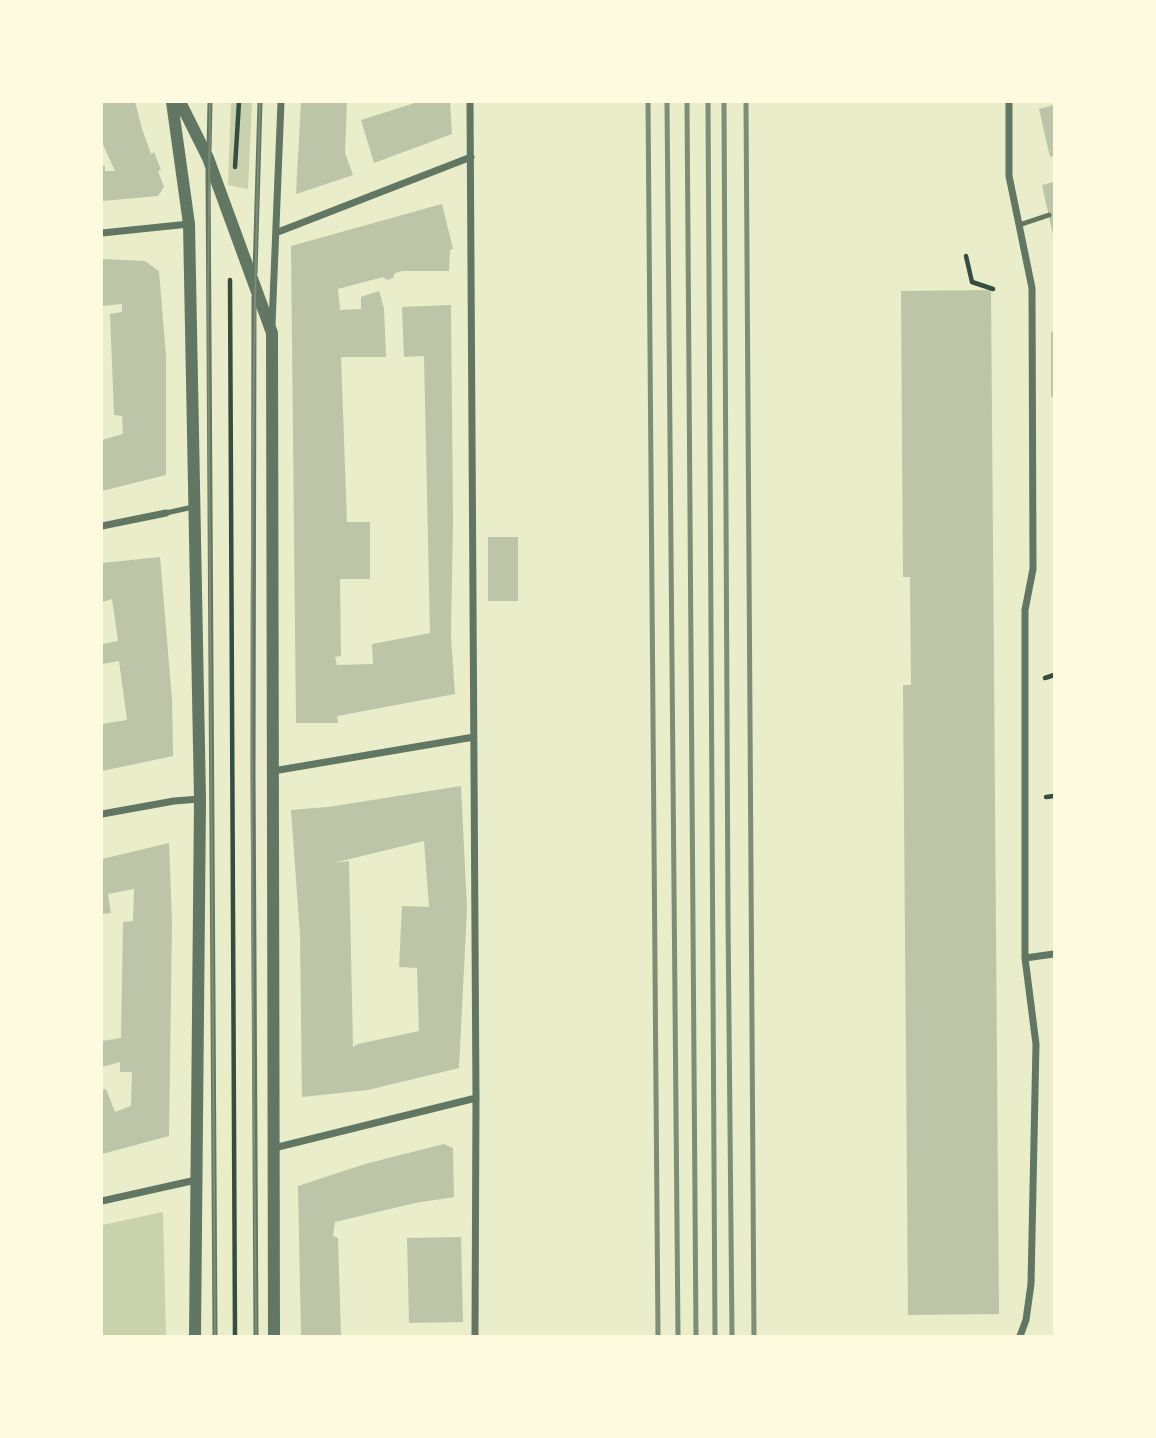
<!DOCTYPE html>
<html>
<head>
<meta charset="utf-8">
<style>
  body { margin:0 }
  #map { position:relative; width:1156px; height:1438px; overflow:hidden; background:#e9edc9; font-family:"Fira Sans",sans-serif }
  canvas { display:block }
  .frame { position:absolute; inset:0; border:103px solid #fefae0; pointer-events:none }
</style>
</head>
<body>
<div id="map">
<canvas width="1156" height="1438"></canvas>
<div class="frame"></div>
</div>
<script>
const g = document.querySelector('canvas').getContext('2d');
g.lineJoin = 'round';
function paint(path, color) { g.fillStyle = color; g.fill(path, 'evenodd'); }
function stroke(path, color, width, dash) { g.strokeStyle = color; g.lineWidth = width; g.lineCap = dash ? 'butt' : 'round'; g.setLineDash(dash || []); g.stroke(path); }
paint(new Path2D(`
  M231,102H252L248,189L228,185Z
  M163,1212L166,1336H102V1225Z`), '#cad2ad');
paint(new Path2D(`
  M102,102H135L142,129L151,154L154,152L161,170L158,171L164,187L158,196L102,201V166H105V171H115L102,142Z
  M301,102H347L345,153L353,175L296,194Z
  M418,102H450L452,134L374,163L361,120Z
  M1054,105V156L1050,157L1039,109Z
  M1054,182V235H1053L1042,185Z
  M442,204L453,249L450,250L449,271H403L395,273L393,278L387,280L383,277L338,289L340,310L361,309V297L379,291L384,308L386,357H341L347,522H370V579H340L341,656L335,657L337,665L373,664L372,644L430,633L424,356L404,357L402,307L451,305L453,520L451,636L455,694L337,716L338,723H296L291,246Z
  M102,259L145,261L159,271L166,355V475L102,491V440L123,434L122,416L114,415L110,314L122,312V304L102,306Z
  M991,290L999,1314L908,1315L903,685H911L910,577H903L901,291Z
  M1054,331V396L1051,397V332Z
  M488,537H518V601H488Z
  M160,557L172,699L173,756L102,771V724L127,720L119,661L102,664V644L118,641L112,599L102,602V563Z
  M461,786L467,909L459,1068L368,1090L302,1097L300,935L291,810L328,807ZM424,841L429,907L402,906L399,967L417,968L419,1031L358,1044L353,1047L349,861L333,863Z
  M169,843L172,922L169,1136L102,1154V1090L106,1089L115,1112L131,1106L132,1072H120V1062L102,1067V1041L121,1038L123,922L133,921L134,889L108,894L111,913L102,914V859Z
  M444,1144L453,1148L454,1197L415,1203L335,1222L333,1236L338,1238L341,1336H301L298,1186L365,1164Z
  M461,1237L463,1322L409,1323L407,1238Z`), '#bcc5a7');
stroke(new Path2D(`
  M235,167L239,102
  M966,256L972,282L993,289
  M230,280L235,1336
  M1045,678L1054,675
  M1046,797L1054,796`), '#344e41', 4.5);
stroke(new Path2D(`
  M209,150L210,102
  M208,171L215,1336
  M1019,225L1049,215
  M255,273L260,102
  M254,297L253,773L256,1336
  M166,513L193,507`), '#617663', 5);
stroke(new Path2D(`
  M470,102L476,1098L475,1336
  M1009,102V176L1032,288L1033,569L1025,610V958L1036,1044L1031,1284L1026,1320L1020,1336
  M278,232L471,157
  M102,233L189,224
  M272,325L281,102
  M102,526L166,513
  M273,771L474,737
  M102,814L174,801L200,799
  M1025,958L1054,954
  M274,1148L476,1098
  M102,1201L196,1180`), '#617663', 7);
stroke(new Path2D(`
  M172,102L189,224L200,799L195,1336
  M180,102L208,158L272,333L274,1336`), '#617663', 12);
stroke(new Path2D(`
  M210,102L208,300L215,1336
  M256,1336C252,925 247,513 260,102`), '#7c8e77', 2);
stroke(new Path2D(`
  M648,102L658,1336
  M667,102L678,1336
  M687,102L696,1336
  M708,102L715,1336
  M724,102L728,917L732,1336
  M746,102L754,1336`), '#7c8e77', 5);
</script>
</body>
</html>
